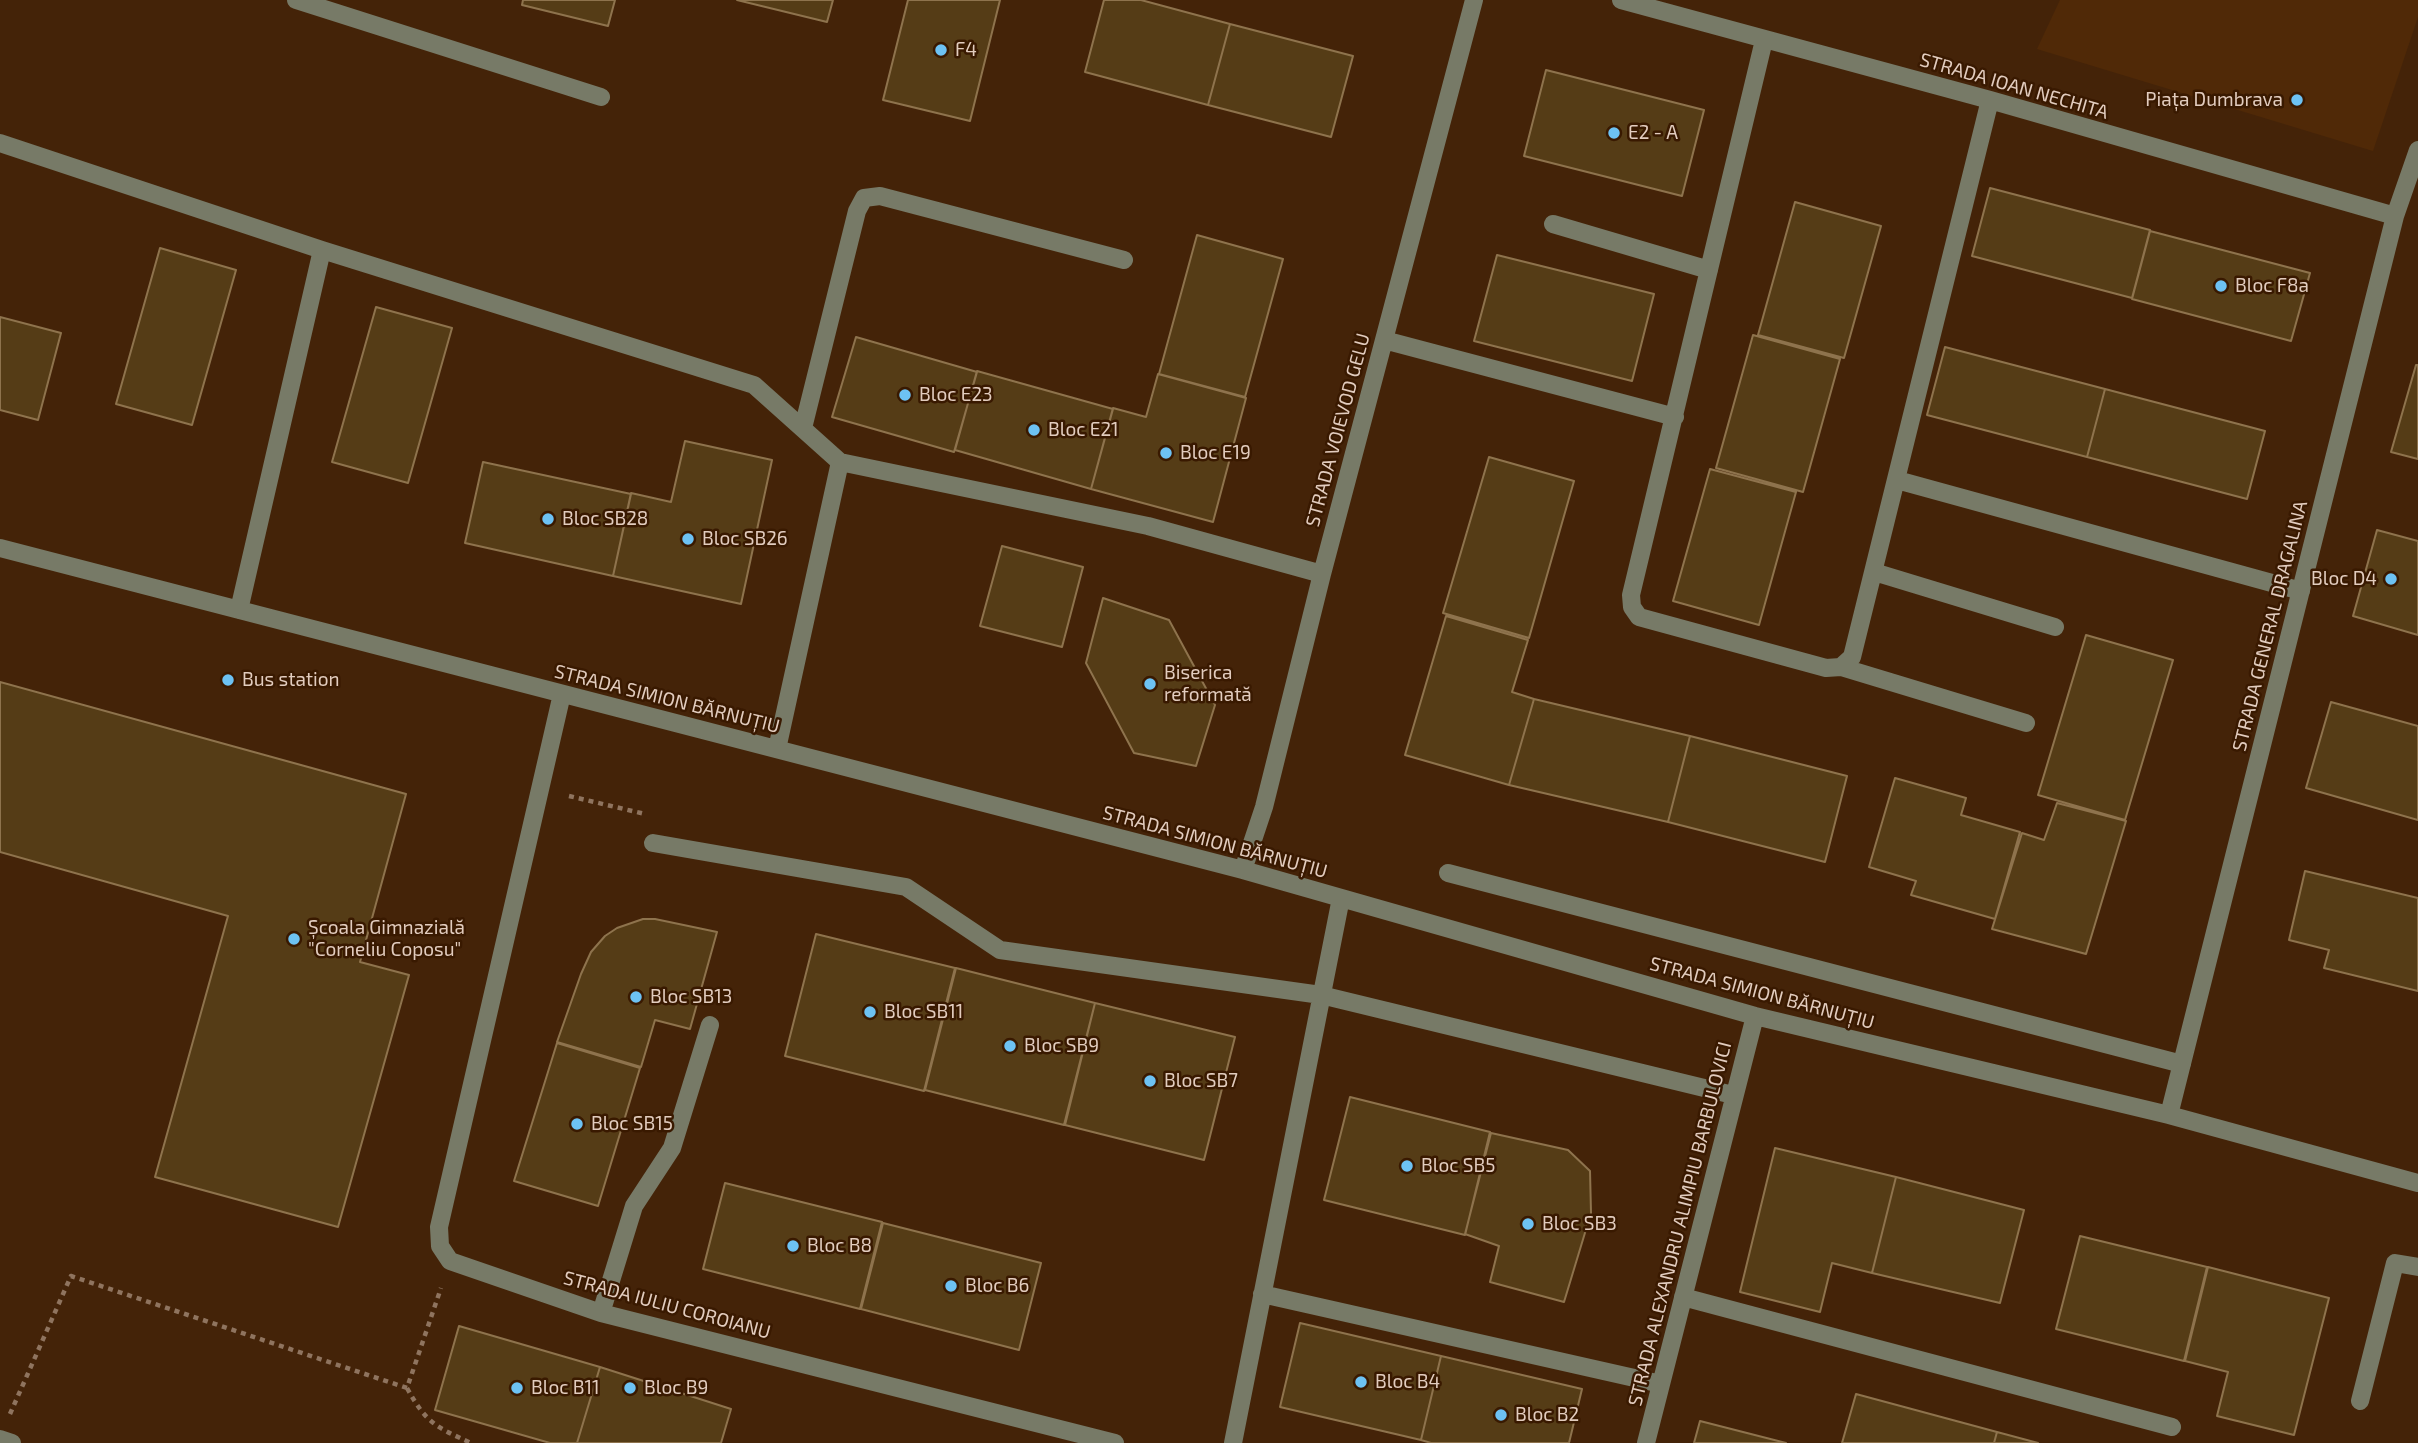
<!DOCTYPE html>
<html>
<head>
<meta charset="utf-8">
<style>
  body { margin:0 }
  canvas { display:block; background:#442308 }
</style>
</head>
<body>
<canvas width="2418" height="1443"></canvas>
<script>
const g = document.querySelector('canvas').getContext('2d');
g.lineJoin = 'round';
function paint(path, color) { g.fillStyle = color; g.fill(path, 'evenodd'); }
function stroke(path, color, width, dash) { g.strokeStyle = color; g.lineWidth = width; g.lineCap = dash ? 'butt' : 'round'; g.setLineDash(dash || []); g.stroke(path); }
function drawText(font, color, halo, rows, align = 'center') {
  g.font = font + ' "Exo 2",sans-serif'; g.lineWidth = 5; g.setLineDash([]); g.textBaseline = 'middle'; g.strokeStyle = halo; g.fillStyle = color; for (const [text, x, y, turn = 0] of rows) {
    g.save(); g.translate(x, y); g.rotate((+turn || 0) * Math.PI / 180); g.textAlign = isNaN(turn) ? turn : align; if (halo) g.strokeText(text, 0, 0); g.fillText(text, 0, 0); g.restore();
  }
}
paint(new Path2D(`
  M2060,0H2418V17L2373,151L2037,49Z`), '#502907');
const building = new Path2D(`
  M523,0H615L608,26L522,5Z
  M737,0H833L827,22Z
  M908,0H1000L970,121L883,100Z
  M1104,0H1141L1230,24L1208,105L1085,72Z
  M1230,24L1353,56L1331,137L1208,105Z
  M1546,70L1704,110L1682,196L1524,156Z
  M1990,188L2150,230L2132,298L1972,256Z
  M1795,202L1881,226L1844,358L1758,335Z
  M2150,231L2310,273L2291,341L2132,299Z
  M1197,235L1283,259L1245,397L1159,374Z
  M160,248L236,270L192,425L116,404Z
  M1497,255L1654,294L1632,381L1474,341Z
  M376,307L452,328L408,483L332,462Z
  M0,317L61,333L38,420L0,410Z
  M1753,335L1840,359L1803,492L1716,468Z
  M856,337L977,372L954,452L832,417Z
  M1945,347L2105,389L2087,457L1927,415Z
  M2416,365H2418V459L2391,452Z
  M977,371L1113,409L1091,489L955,450Z
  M1158,374L1246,398L1213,522L1091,489L1113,408L1146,417Z
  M2105,389L2265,431L2247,499L2087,457Z
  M685,441L772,460L741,604L613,576L631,493L671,502Z
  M1489,457L1574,481L1529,638L1443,613Z
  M483,462L631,494L613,576L465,543Z
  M1710,469L1796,492L1759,625L1673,601Z
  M2377,530L2418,541V635L2353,616Z
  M1002,546L1083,567L1062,647L980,626Z
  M1103,598L1169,620L1215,705L1196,766L1134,753L1086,663Z
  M1446,616L1528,640L1512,692L1534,699L1509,785L1405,755Z
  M2086,635L2173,660L2125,820L2038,795Z
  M0,682L406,794L360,962L409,975L338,1227L155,1177L228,916L0,852Z
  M1534,699L1690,736L1668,822L1509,785Z
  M2331,702L2418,726V820L2306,788Z
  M1690,736L1847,776L1825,862L1668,822Z
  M1895,778L1966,798L1961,815L2020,832L1995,919L1911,895L1916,881L1869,867Z
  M2057,803L2126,821L2086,954L1992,929L2022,833L2044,840Z
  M2305,871L2418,898V991L2324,968L2329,950L2289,940Z
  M643,919H655L717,932L690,1029L655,1020L641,1067L557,1042L581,974L591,952L605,936L617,928Z
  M816,934L955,968L924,1091L785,1056Z
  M956,968L1095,1003L1064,1125L925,1090Z
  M1095,1003L1235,1037L1204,1160L1065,1125Z
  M557,1043L640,1068L598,1206L514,1181Z
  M1350,1097L1490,1132L1465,1235L1324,1200Z
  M1491,1133L1568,1150L1590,1171L1591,1213L1564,1302L1490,1282L1499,1246L1465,1234Z
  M1775,1148L1896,1177L1872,1273L1832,1263L1820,1312L1740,1292Z
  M1896,1177L2024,1210L2000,1303L1872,1273Z
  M725,1183L882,1222L860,1309L703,1269Z
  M883,1223L1041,1263L1019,1350L861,1309Z
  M2080,1236L2207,1267L2184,1361L2056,1329Z
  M2208,1267L2329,1298L2294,1435L2217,1416L2228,1372L2185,1361Z
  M1300,1323L1441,1356L1421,1440L1280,1407Z
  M459,1326L600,1367L577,1443H550L435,1410Z
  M1441,1356L1582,1389L1569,1443H1431L1421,1440Z
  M600,1367L731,1409L721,1443H577Z
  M1856,1394L1997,1432L1994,1443H1842Z
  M1700,1421L1786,1443H1694Z
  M1997,1432L2038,1443H1994Z`);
paint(building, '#553c16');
stroke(building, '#8e734d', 2);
stroke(new Path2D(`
  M569,796L645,814
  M407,1388C426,1423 436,1427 471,1443
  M10,1414L71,1276L407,1388L441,1288`), '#8f745f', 4.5, [5, 5]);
stroke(new Path2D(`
  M296,0L601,97
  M1621,0L1990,100L2395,216
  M1764,40L1631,595L1632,607L1639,617L1826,668L1841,667L1852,657L1990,100
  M0,143L322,250L754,385L840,462L777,749
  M1553,224L1709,270
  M1384,340L1675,417
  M803,428L857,211L864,198L880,196L1124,260
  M840,462L1148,526L1322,574
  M1897,480L2301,591
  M0,548L1243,870L1755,1016L2169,1115L2418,1183
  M1874,572L2055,627
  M239,610L322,250
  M1841,667L2026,723
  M562,694L439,1227L440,1246L450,1261L601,1313L1115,1443
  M653,843L906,887L1000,950L1321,995L1733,1095
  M1243,870L1264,807L1322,574L1474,0
  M1448,873L2182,1064
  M2169,1115L2395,216L2418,150
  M1262,1294L1661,1384
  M1683,1297L2172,1427
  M601,1313L634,1206L672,1148L710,1025
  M2360,1401L2395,1263L2418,1267
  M0,1439L12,1443
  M1233,1443L1341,898
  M1646,1443L1755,1016`), '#777a67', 18);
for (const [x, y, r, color] of [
  [941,50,7,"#6dc2f3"],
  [2297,100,7,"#6dc2f3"],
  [1614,133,7,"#6dc2f3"],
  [2221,286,7,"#6dc2f3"],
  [905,395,7,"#6dc2f3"],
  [1034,430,7,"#6dc2f3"],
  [1166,453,7,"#6dc2f3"],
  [548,519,7,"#6dc2f3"],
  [688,539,7,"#6dc2f3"],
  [2391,579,7,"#6dc2f3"],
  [228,680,7,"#6dc2f3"],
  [1150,684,7,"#6dc2f3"],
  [294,939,7,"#6dc2f3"],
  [636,997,7,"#6dc2f3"],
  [870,1012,7,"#6dc2f3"],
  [1010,1046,7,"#6dc2f3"],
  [1150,1081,7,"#6dc2f3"],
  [577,1124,7,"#6dc2f3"],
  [1407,1166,7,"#6dc2f3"],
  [1528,1224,7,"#6dc2f3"],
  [793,1246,7,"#6dc2f3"],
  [951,1286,7,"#6dc2f3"],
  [1361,1382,7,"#6dc2f3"],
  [517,1388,7,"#6dc2f3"],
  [630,1388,7,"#6dc2f3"],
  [1501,1415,7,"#6dc2f3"]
]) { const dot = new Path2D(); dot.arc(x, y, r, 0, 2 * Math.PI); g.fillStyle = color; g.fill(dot); stroke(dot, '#391900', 2.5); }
drawText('19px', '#e2ccbe', '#391900', [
  ["F4",955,50],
  ["Piața Dumbrava",2283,100,"right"],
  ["E2 - A",1628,133],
  ["Bloc F8a",2235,286],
  ["Bloc E23",919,395],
  ["Bloc E21",1048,430],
  ["Bloc E19",1180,453],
  ["Bloc SB28",562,519],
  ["Bloc SB26",702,539],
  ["Bloc D4",2377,579,"right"],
  ["Biserica",1164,673],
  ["reformată",1164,695],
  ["Bus station",242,680],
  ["Școala Gimnazială",308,928],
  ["\"Corneliu Coposu\"",308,950],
  ["Bloc SB13",650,997],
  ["Bloc SB11",884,1012],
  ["Bloc SB9",1024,1046],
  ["Bloc SB7",1164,1081],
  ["Bloc SB15",591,1124],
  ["Bloc SB5",1421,1166],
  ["Bloc SB3",1542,1224],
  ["Bloc B8",807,1246],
  ["Bloc B6",965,1286],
  ["Bloc B4",1375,1382],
  ["Bloc B11",531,1388],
  ["Bloc B9",644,1388],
  ["Bloc B2",1515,1415]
], 'left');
drawText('19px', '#e2ccbe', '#391900', [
  ["STRADA IOAN NECHITA",2014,86,16],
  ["STRADA VOIEVOD GELU",1338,430,-75],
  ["STRADA GENERAL DRAGALINA",2270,626,-76],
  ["STRADA SIMION BĂRNUȚIU",667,699,14],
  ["STRADA SIMION BĂRNUȚIU",1215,842,15],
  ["STRADA SIMION BĂRNUȚIU",1762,993,15],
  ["STRADA ALEXANDRU ALIMPIU BARBULOVICI",1680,1224,-76],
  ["STRADA IULIU COROIANU",667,1305,15]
]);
</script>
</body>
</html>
